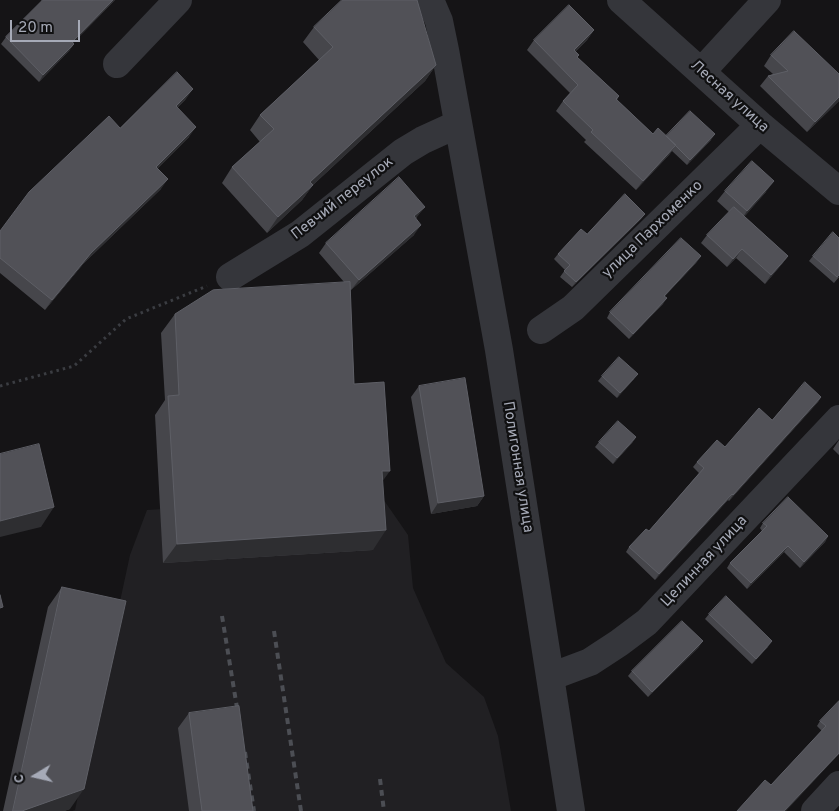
<!DOCTYPE html>
<html>
<head>
<meta charset="utf-8">
<style>
  body { margin:0 }
  #map { position:relative; width:839px; height:811px; overflow:hidden; background:#151416; font-family:Overpass,sans-serif }
  canvas { display:block }
  .north { position:absolute; left:10px; top:751px; width:50px; height:50px; -webkit-text-stroke:4px #101011; paint-order:stroke; rotate:261deg; font-size:14px; font-weight:700; line-height:20px; text-align:center; color:#a6aab7 }
  .north::after { content:''; display:block; margin:auto; width:18px; height:22px; background:#a6aab7; clip-path:polygon(50% 0,100% 100%,50% 72%,0 100%) }
  .scale { position:absolute; left:10px; top:20px; width:70px; height:22px; box-sizing:border-box; border:2px solid #a6aab7; border-top:0; padding-left:6px; font-size:15px; line-height:18px; white-space:nowrap; color:#a6aab7; -webkit-text-stroke:4px #101011; paint-order:stroke }
</style>
</head>
<body>
<div id="map">
<canvas width="839" height="811"></canvas>
<div class="north">С</div>
<div class="scale">20 m</div>
</div>
<script>
const g = document.querySelector('canvas').getContext('2d');
g.lineJoin = 'round';
function paint(path, color) { g.fillStyle = color; g.fill(path, 'evenodd'); }
function stroke(path, color, width, dash) { g.strokeStyle = color; g.lineWidth = width; g.lineCap = dash ? 'butt' : 'round'; g.setLineDash(dash || []); g.stroke(path); }
function drawText(font, color, halo, rows, align = 'center') {
  g.font = font + ' Overpass,sans-serif'; g.lineWidth = 4.5; g.setLineDash([]); g.textBaseline = 'middle'; g.strokeStyle = halo; g.fillStyle = color; for (const [text, x, y, turn = 0] of rows) {
    g.save(); g.translate(x, y); g.rotate((+turn || 0) * Math.PI / 180); g.textAlign = isNaN(turn) ? turn : align; if (halo) g.strokeText(text, 0, 0); g.fillText(text, 0, 0); g.restore();
  }
}
paint(new Path2D(`
  M381,496L408,535L413,588L446,663L484,697L498,736L511,811H72L75,810L130,555L147,510Z`), '#212023');
stroke(new Path2D(`
  M0,386L74,366L126,319L207,286`), '#3b3d42', 3, [2.5, 4]);
stroke(new Path2D(`
  M430,0L439,21L445,50L499,350L571,811
  M621,0L760,125L839,191
  M117,64L178,0
  M701,72L767,0
  M230,277L300,234L403,152L423,140L458,124
  M541,330L573,308L760,125
  M550,677L590,662L619,643L647,622L839,419
  M815,811L839,785`), '#35363b', 28);
stroke(new Path2D(`
  M222,616L239,720
  M274,631L301,811
  M245,752L254,811
  M380,779L384,811`), '#4c4e54', 4, [6, 5]);
paint(new Path2D(`
  M41,0H115L73,43L74,44L69,51L39,82L1,44L6,37L42,1Z
  M314,27L436,65L425,81L313,185L302,200L267,233L222,183L232,167L260,142L250,130L260,115L319,60L303,42Z
  M594,30L587,40L575,52L577,57L619,96L617,100L653,134L666,136L711,140L687,165L672,151L669,155L636,190L584,142L586,140L556,111L563,101L570,93L527,50L534,40Z
  M771,55L839,74V101L807,132L760,86L768,76L773,74L764,66Z
  M186,99L177,108L189,137L158,168L161,189L84,263L45,310L0,273V231L120,128Z
  M725,191L766,192L744,216L788,256L782,264L765,284L736,258L727,267L701,243L707,235L729,212L717,201Z
  M645,214L641,219L572,287L560,277L565,270L554,259L558,254Z
  M417,217L416,219L414,235L351,290L350,289L354,384L383,480L373,550L163,563L155,415L165,400L161,333L175,314L344,282L319,253L326,243Z
  M813,256L839,277L834,283L809,261Z
  M697,262L665,296L663,304L629,339L607,318L610,312Z
  M602,376L634,379L617,398L598,381Z
  M419,386L484,496L477,506L431,514L411,397Z
  M821,397L818,402L729,501L728,500L655,580L626,552L629,547L649,531L699,473L693,467L697,462L772,420Z
  M636,437L632,443L613,464L595,447L599,442Z
  M839,440V455L833,449Z
  M763,523L828,536L825,542L800,568L784,552L747,589L727,568L730,563L762,531L760,528Z
  M62,587L70,809L64,811H3L48,607Z
  M709,614L768,647L752,664L705,619Z
  M699,647L648,697L628,676L632,671Z
  M839,701V754L806,788L771,785L822,731L817,726L820,721Z
  M189,713L253,811H189L178,728Z`), '#46464b');
paint(new Path2D(`
  M113,0H115L67,49L72,42Z
  M594,30L587,40L567,60L574,50Z
  M74,44L69,51L39,82L43,75Z
  M436,65L425,81L301,196L313,185L302,200L267,233L278,217L310,182Z
  M193,89L186,99L169,116L176,106Z
  M839,97V101L807,132L815,122Z
  M196,127L189,137L149,177L156,167Z
  M715,134L711,140L687,165L690,160Z
  M676,145L669,155L636,190L643,181Z
  M168,179L161,189L84,263L45,310L52,300L91,253Z
  M774,181L766,192L740,222L747,211Z
  M425,207L417,217L406,227L414,216Z
  M645,214L641,219L572,287L576,282Z
  M421,225L414,235L351,290L359,280Z
  M742,249L736,258L727,267L733,259Z
  M701,256L697,262L660,301L664,296Z
  M788,256L782,264L765,284L771,275Z
  M667,298L663,304L629,339L633,334Z
  M638,374L634,379L617,398L620,393Z
  M821,397L818,402L729,501L733,495Z
  M636,437L632,443L613,464L617,458Z
  M382,471H390L376,490Z
  M732,494L728,500L655,580L659,574Z
  M484,496L477,506L431,514L438,503Z
  M54,507L41,527L0,537V521Z
  M386,530L373,550L163,563L177,544Z
  M828,536L825,542L800,568L804,562Z
  M788,546L784,552L747,589L751,583Z
  M703,641L699,647L648,697L652,692Z
  M772,641L768,647L752,664L756,659Z
  M839,753V754L786,811H784Z
  M84,789L70,809L64,811H22Z`), '#2e2e31');
const building = new Path2D(`
  M43,0H113L72,42L74,44L43,75L6,37Z
  M342,0H417L436,65L310,182L313,185L278,217L232,167L274,129L260,115L333,47L314,27Z
  M569,5L594,30L574,50L579,55L577,57L619,96L616,99L653,134L658,128L676,145L643,181L591,132L593,130L563,101L578,85L534,40Z
  M794,31L839,74V97L815,122L768,76L788,71L771,55Z
  M177,72L193,89L176,106L196,127L156,167L168,179L91,253L52,300L0,258V231L29,192L109,116L120,128Z
  M690,111L715,134L690,160L666,136Z
  M752,161L774,181L747,211L725,191Z
  M399,177L425,207L414,216L421,225L359,280L326,243Z
  M625,194L645,214L576,282L564,271L570,265L558,254L581,229L587,234Z
  M734,207L788,256L771,275L742,249L733,259L707,235Z
  M833,232L839,238V275L837,277L813,256Z
  M681,238L701,256L664,296L667,298L633,334L610,312Z
  M350,282L354,384L384,382L390,471H382L386,530L177,544L168,396L179,395L175,314L213,290Z
  M619,357L638,374L620,393L602,376Z
  M465,378L484,496L438,503L419,386Z
  M805,382L821,397L733,495L732,494L659,574L629,547L646,529L649,531L704,468L697,462L717,440L725,447L759,408L772,420Z
  M618,421L636,437L617,458L599,442Z
  M39,444L54,507L0,521V454Z
  M788,497L828,536L804,562L788,546L751,583L730,563L767,526L763,523Z
  M62,587L126,601L84,789L22,811H13Z
  M0,595L3,607L0,608Z
  M726,596L772,641L756,659L709,614Z
  M682,621L703,641L652,692L632,671Z
  M839,701V753L784,811H737L765,780L771,785L826,726L820,721Z
  M239,706L253,811H202L189,713Z`);
paint(building, '#515157');
stroke(building, '#5e5f66', 1);
drawText('15px', '#a6aab7', '#101011', [
  ["Лесная улица",729,97,42],
  ["Певчий переулок",343,199,-38],
  ["улица Пархоменко",653,230,-44],
  ["Полигонная улица",517,467,81],
  ["Целинная улица",705,562,-47]
]);
</script>
</body>
</html>
